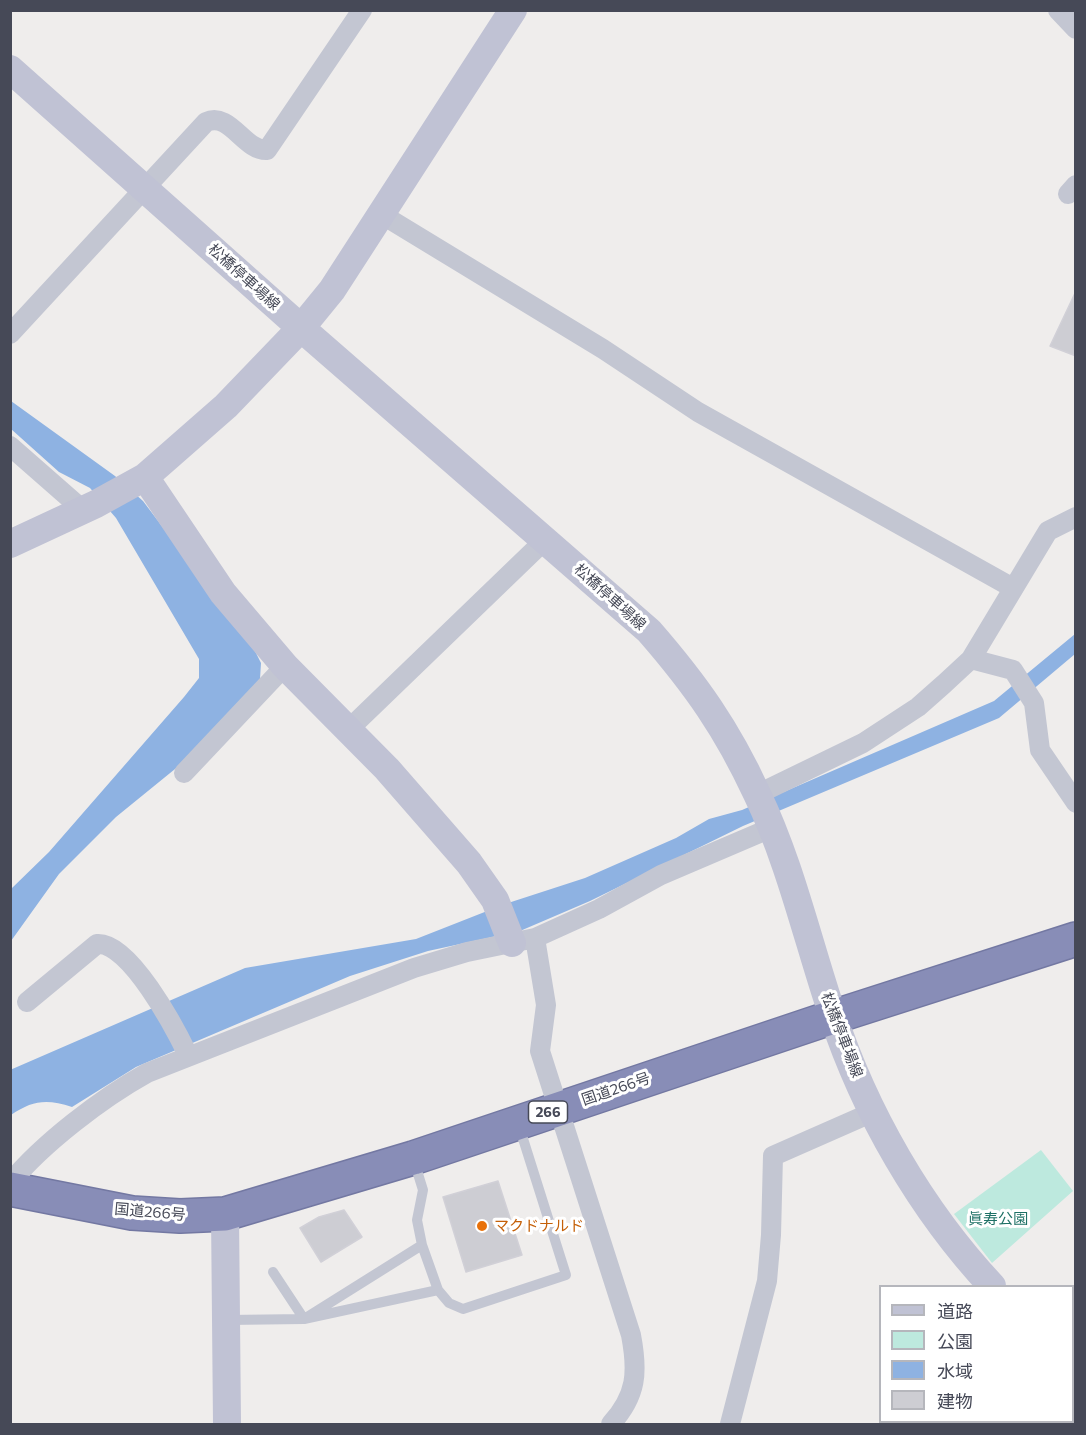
<!DOCTYPE html>
<html>
<head>
<meta charset="utf-8">
<style>
  body { margin:0 }
  #map { position:relative; width:1086px; height:1435px; overflow:hidden; background:#efedec; font-family:Commissioner,"Noto Sans JP",sans-serif }
  canvas { display:block }
  .frame { position:absolute; inset:0; border:12px solid #464957; pointer-events:none }
  .legend { position:absolute; left:879px; top:1285px; width:195px; height:138px; box-sizing:border-box; background:#fff; border:2px solid #b5b6bc; margin:0; padding:8px 10px; list-style:none; font-size:18px; color:#464957 }
  .legend li { display:flex; align-items:center; gap:12px; height:30px }
  .legend b { width:30px; border:2px solid #b5b6bc }
</style>
</head>
<body>
<div id="map">
<canvas width="1086" height="1435"></canvas>
<div class="frame"></div>
<ul class="legend">
<li><b style="height:8px;background:#c0c2d4"></b>道路</li>
<li><b style="height:16px;background:#bde9de"></b>公園</li>
<li><b style="height:16px;background:#8eb2e2"></b>水域</li>
<li><b style="height:16px;background:#cdcdd3"></b>建物</li>
</ul>
</div>
<script>
const g = document.querySelector('canvas').getContext('2d');
g.lineJoin = 'round';
function paint(path, color) { g.fillStyle = color; g.fill(path, 'evenodd'); }
function stroke(path, color, width, dash) { g.strokeStyle = color; g.lineWidth = width; g.lineCap = dash ? 'butt' : 'round'; g.setLineDash(dash || []); g.stroke(path); }
function drawText(font, color, halo, rows, align = 'center') {
  g.font = font + ' Commissioner,"Noto Sans JP",sans-serif'; g.lineWidth = 6; g.setLineDash([]); g.textBaseline = 'middle'; g.strokeStyle = halo; g.fillStyle = color; for (const [text, x, y, turn = 0] of rows) {
    g.save(); g.translate(x, y); g.rotate((+turn || 0) * Math.PI / 180); g.textAlign = isNaN(turn) ? turn : align; if (halo) g.strokeText(text, 0, 0); g.fillText(text, 0, 0); g.restore();
  }
}
paint(new Path2D(`
  M1041,1150L1073,1191L992,1263L954,1214Z`), '#bde9de');
paint(new Path2D(`
  M11,401L115,476L143,501L253,647L261,663L260,679L191,756L116,817L59,874L11,941V889L49,852L184,697L199,678V659L116,518L90,488L59,472L11,429Z
  M1075,634V654L999,718L743,826L590,901L520,931L428,951L350,976L136,1067L72,1107C47,1099 33,1100 11,1115L10,1070L245,968L416,939L505,904L585,878L676,838L709,819L742,810L994,701Z`), '#8eb2e2');
const building = new Path2D(`
  M1076,291V356L1050,346Z
  M498,1181L522,1255L466,1272L443,1197Z
  M344,1210L362,1237L321,1262L300,1228L319,1217Z`);
paint(building, '#cdcdd3');
stroke(building, '#d1d0d7', 1.5);
const highway = new Path2D(`
  M10,1189L132,1213L180,1216L225,1214L413,1158L833,1017L1076,939`);
stroke(highway, '#7378a2', 36);
stroke(new Path2D(`
  M414,1161L423,1190L417,1220L422,1245L438,1290L449,1303L463,1309L566,1275L519,1126
  M273,1272L304,1319L422,1245
  M227,1320L304,1319L438,1290`), '#c3c6d2', 10);
stroke(new Path2D(`
  M1058,10L1076,29
  M1068,194L1076,185
  M381,214L603,349L698,412L1013,588
  M10,334L206,122C230,111 244,151 267,150L362,10
  M10,446L83,510
  M971,659L1013,670L1034,703L1040,750L1076,803
  M348,730L546,539
  M184,773L285,666
  M758,794L863,743L918,707L944,684L971,659L1048,531L1076,517
  M535,938L546,1005L540,1051L631,1335C638,1372 637,1395 611,1424
  M27,1002L97,944C129,941 175,1028 188,1055
  M10,1183C43,1143 102,1098 147,1073L414,968L467,952L535,938L599,909L661,875L771,828
  M730,1424L767,1281L771,1235L773,1156L873,1112
  M918,1424L919,1422`), '#c3c6d2', 20);
stroke(new Path2D(`
  M10,69L301,328L649,631C696,685 727,729 757,794C790,862 808,942 832,1013C865,1113 921,1210 992,1286
  M145,477L223,593L285,666L387,769L469,863L495,900L512,943
  M10,544L96,504L145,477L226,406L301,328L332,290L513,10
  M225,1214L227,1424
  M1072,1373L1076,1376`), '#c0c2d4', 28);
stroke(highway, '#888db7', 33);
for (const [x, y, r, color] of [
  [482,1226,6,"#e8710a"]
]) { const dot = new Path2D(); dot.arc(x, y, r, 0, 2 * Math.PI); g.fillStyle = color; g.fill(dot); stroke(dot, '#fff', 2); }
for (const [x, y, w] of [
  [548,1112,39]
]) { const box = new Path2D(); box.roundRect(x - w / 2, y - 11, w, 22, 4.5); g.fillStyle = '#fff'; g.fill(box); stroke(box, '#464957', 1.5); }
drawText('bold 14px', '#464957', null, [
  ["266",548,1112]
]);
drawText('15px', '#464957', '#fff', [
  ["松橋停車場線",244,277,42],
  ["松橋停車場線",610,597,42],
  ["松橋停車場線",842,1035,69],
  ["国道266号",616,1089,-19],
  ["国道266号",150,1212,5]
]);
drawText('15px', '#1f7166', '#fff', [
  ["眞寿公園",998,1219]
]);
drawText('15px', '#c56008', '#fff', [
  ["マクドナルド",494,1226]
], 'left');
</script>
</body>
</html>
